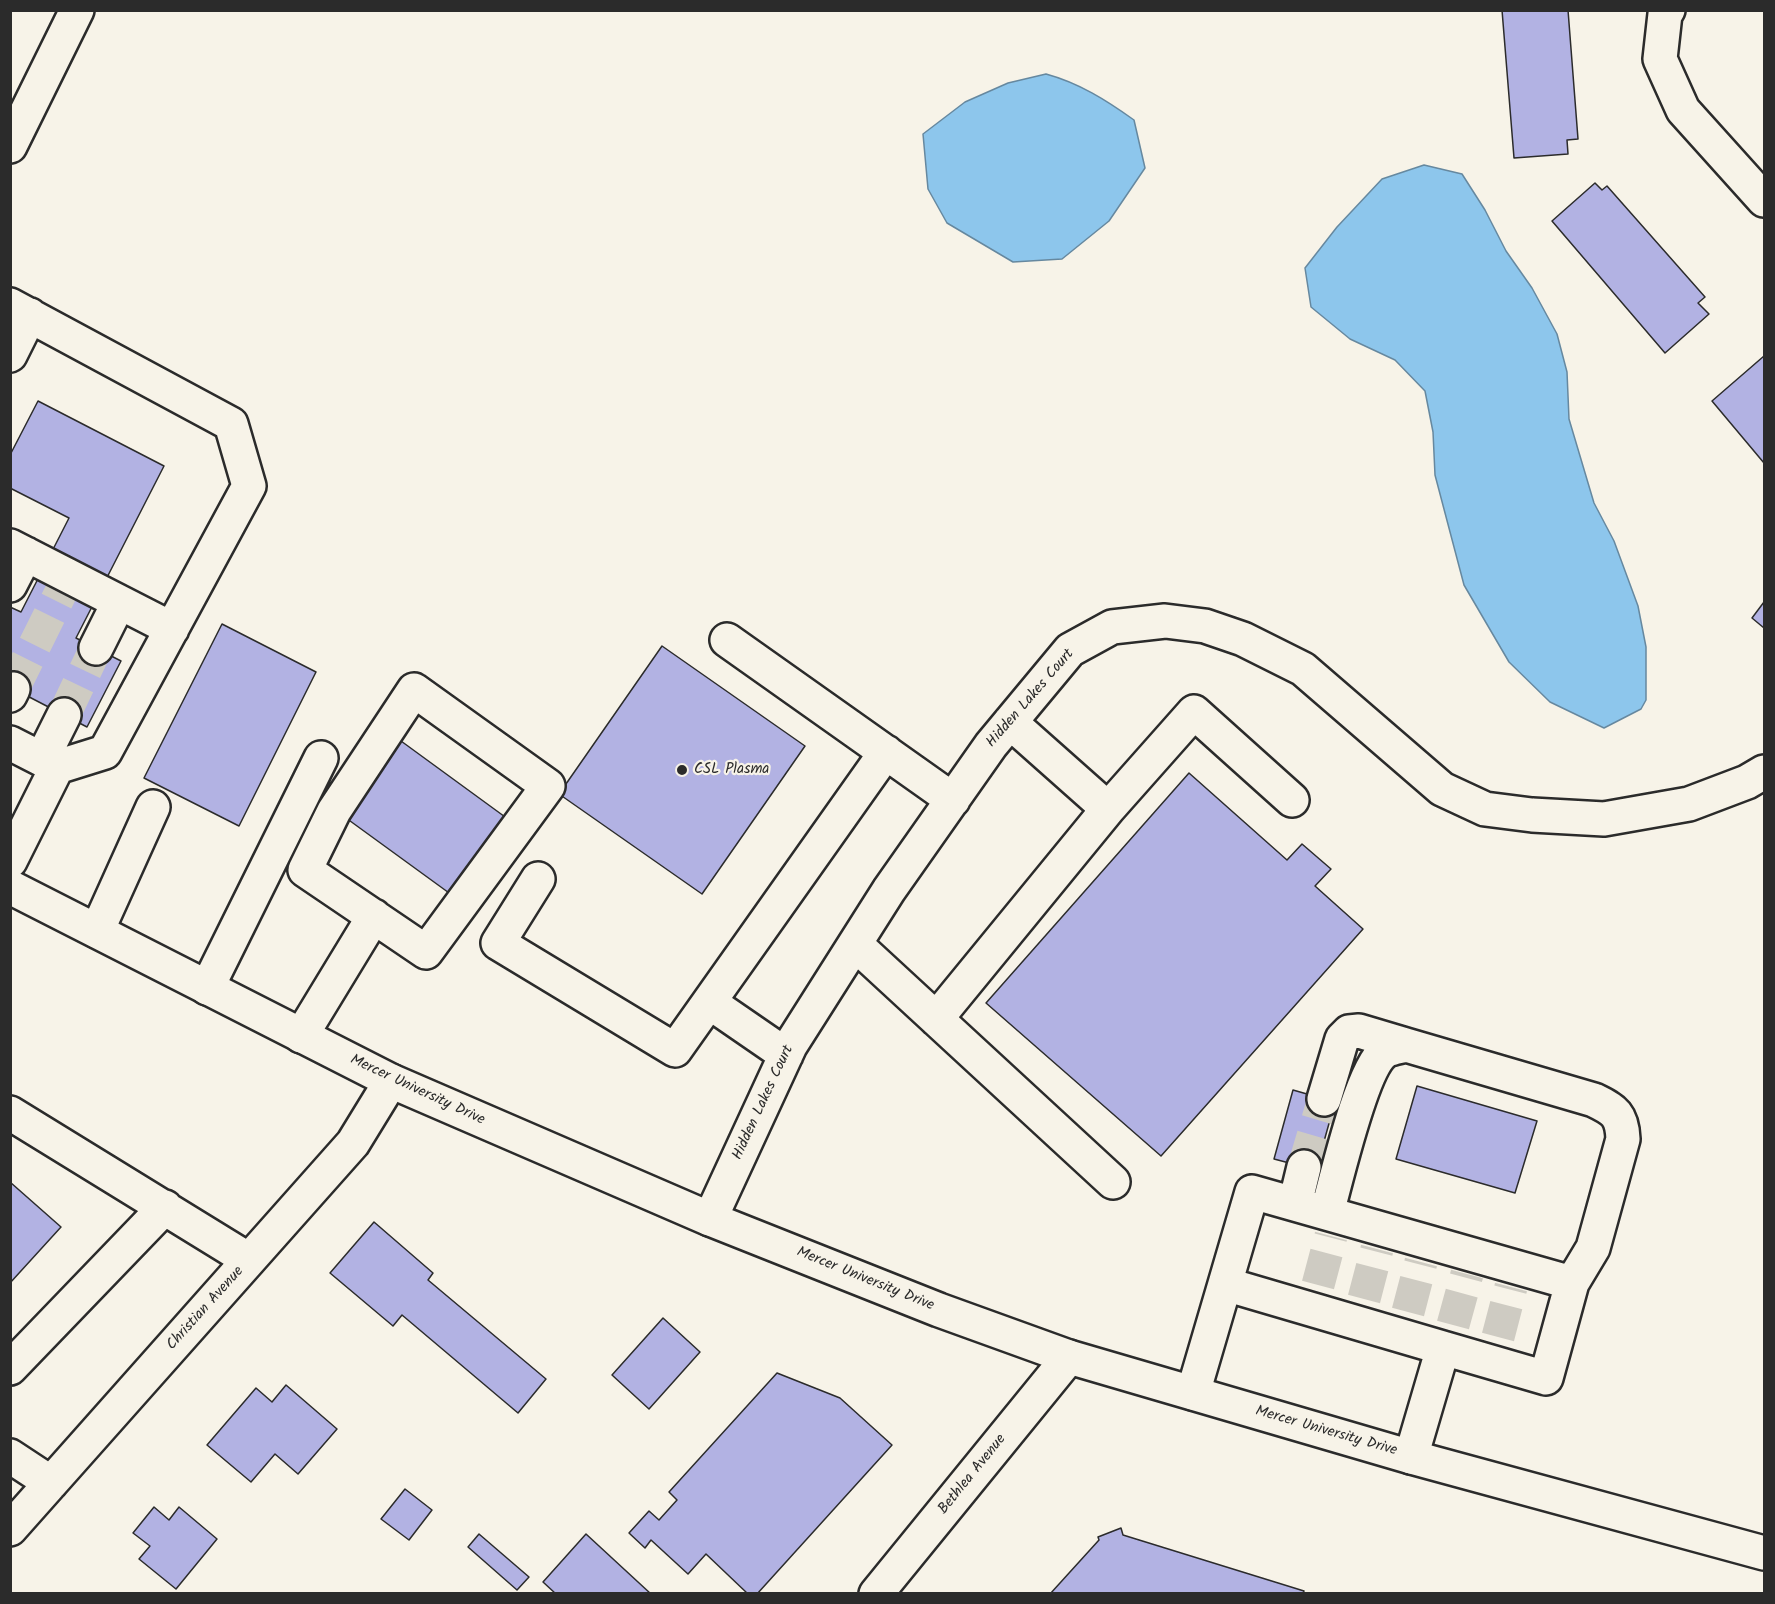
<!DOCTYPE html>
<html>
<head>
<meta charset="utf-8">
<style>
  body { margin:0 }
  #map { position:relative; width:1775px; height:1604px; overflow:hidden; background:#f7f3e8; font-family:Kalam,sans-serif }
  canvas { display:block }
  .frame { position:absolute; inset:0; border:12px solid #2b2b2b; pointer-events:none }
</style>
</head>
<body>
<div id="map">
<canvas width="1775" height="1604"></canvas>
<div class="frame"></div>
</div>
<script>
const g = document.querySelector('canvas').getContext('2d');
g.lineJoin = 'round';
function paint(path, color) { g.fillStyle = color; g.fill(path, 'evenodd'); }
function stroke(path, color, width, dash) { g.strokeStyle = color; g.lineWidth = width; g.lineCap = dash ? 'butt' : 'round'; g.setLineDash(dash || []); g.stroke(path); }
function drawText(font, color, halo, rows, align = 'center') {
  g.font = font + ' Kalam,sans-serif'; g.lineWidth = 4.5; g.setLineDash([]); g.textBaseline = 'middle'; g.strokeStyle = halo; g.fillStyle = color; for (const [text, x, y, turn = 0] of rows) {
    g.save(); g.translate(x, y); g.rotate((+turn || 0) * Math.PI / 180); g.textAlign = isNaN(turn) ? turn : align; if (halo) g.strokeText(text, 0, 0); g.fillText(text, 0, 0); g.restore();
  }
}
const water = new Path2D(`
  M1046,74C1079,83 1106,100 1134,120L1145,168L1109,221L1062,259L1013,262L947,223L928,189L923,134L965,102L1008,83Z
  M1424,165L1462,174L1485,210L1506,251L1532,288L1557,334L1567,372L1569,419L1594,503L1614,541L1638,606L1646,647V700L1641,709L1604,728L1550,702L1509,662L1464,585L1435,475L1433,432L1425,391L1395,360L1350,339L1311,307L1305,268L1337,227L1382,179Z`);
paint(water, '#8dc6ec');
stroke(water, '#66889f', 1.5);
const building = new Path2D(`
  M1502,10H1568L1578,139L1567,140L1568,154L1514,158Z
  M1595,183L1602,190L1607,186L1705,297L1698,303L1709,314L1665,353L1552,221Z
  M1764,356V463L1712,401Z
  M38,401L164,466L76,638L121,661L87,727L10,687V607L21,612L69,518L10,488V455Z
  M1764,602V628L1752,618Z
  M222,624L316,672L239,826L144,778Z
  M662,646L805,746L702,894L559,794Z
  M401,741L512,822L456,898L346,818Z
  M1189,773L1287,860L1302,844L1331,869L1315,886L1363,929L1161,1156L986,1003Z
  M1417,1086L1537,1121L1515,1193L1396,1159Z
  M1293,1090L1335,1102L1316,1170L1274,1159Z
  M10,1182L61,1227L10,1283Z
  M374,1222L433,1273L428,1280L546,1379L518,1413L402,1315L393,1326L330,1273Z
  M663,1318L700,1352L649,1409L612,1375Z
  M777,1373L840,1398L892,1445L757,1594H748L706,1554L688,1574L651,1540L645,1548L629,1533L649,1511L659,1520L677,1500L669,1492Z
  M286,1385L337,1429L298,1474L275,1454L251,1482L207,1445L256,1388L272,1402Z
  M405,1489L432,1510L409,1540L381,1519Z
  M154,1507L169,1520L179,1507L217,1539L176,1589L139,1559L150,1546L133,1533Z
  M1121,1528L1123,1535L1304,1591L1303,1594H1050L1099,1540L1098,1537Z
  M479,1534L529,1577L517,1590L468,1547Z
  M586,1534L651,1594H556L543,1582Z`);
paint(building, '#b2b2e3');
stroke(building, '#2b2b2b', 1.5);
stroke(new Path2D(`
  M13,689L69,576
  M64,715L96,648
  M1304,1167L1324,1099
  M1318,1285L1331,1236
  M1364,1299L1377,1249
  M1408,1312L1421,1262
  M1453,1325L1467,1274
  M1498,1337L1511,1287`), '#cecbc2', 33, [33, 16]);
const minor = new Path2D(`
  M1668,10L1665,14L1660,59L1683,110L1764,200
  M10,146L77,10
  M10,305L231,424L249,486L105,752L57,767L10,861
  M10,355L30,315
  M10,546L172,629
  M10,585L26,554
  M727,640L953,800
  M96,648L119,602
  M414,690L548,786L426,952L305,870L334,811Z
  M10,695L13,689
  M10,743L57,767
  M42,759L64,715
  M1108,809L1194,712L1292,800
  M538,879L498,943L675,1050L886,752
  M97,931L153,807
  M855,944L1113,1182
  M207,988L321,758
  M709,1002L786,1055
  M936,1019L1108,809L1010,722
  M301,1036L374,916
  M1324,1099L1342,1039L1349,1032L1359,1031L1406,1045
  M10,1113L249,1260
  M1295,1204L1304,1167
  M1327,1213C1336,1181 1361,1070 1384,1052C1390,1048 1400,1047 1406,1045L1594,1100C1615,1110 1622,1115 1623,1139L1593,1248L1572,1283
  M710,1219L790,1046L889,890L991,745L1070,650L1112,627L1165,621L1205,626L1243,639L1303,669L1442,789L1485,809L1532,815L1604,819L1689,804L1747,782L1764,772
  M1225,1284L1252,1192L1572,1283L1546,1378L1443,1348
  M10,1368L165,1207
  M1193,1393L1225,1284L1443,1348L1411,1457
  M10,1456L51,1483
  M10,1529L353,1143L391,1081
  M876,1594L1069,1357`);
const major = new Path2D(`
  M10,887L391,1081L710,1219L939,1310L1069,1357L1411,1457L1764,1553`);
stroke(minor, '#2b2b2b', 38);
stroke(major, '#2b2b2b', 38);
stroke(minor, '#f7f3e8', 33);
stroke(major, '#f7f3e8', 33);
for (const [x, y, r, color] of [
  [682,770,6,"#2b2b2b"]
]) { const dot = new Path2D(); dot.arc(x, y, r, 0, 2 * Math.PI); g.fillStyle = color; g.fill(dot); stroke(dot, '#f7f3e8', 2); }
drawText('15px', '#2b2b2b', '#f7f3e8', [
  ["Hidden Lakes Court",1031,699,-49],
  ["Mercer University Drive",417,1091,25],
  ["Hidden Lakes Court",764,1103,-65],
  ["Mercer University Drive",865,1280,22],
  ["Christian Avenue",206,1309,-48],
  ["Mercer University Drive",1326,1432,16],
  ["Bethlea Avenue",973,1475,-51]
]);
drawText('15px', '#2b2b2b', '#f7f3e8', [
  ["CSL Plasma",694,770]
], 'left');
</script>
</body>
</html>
